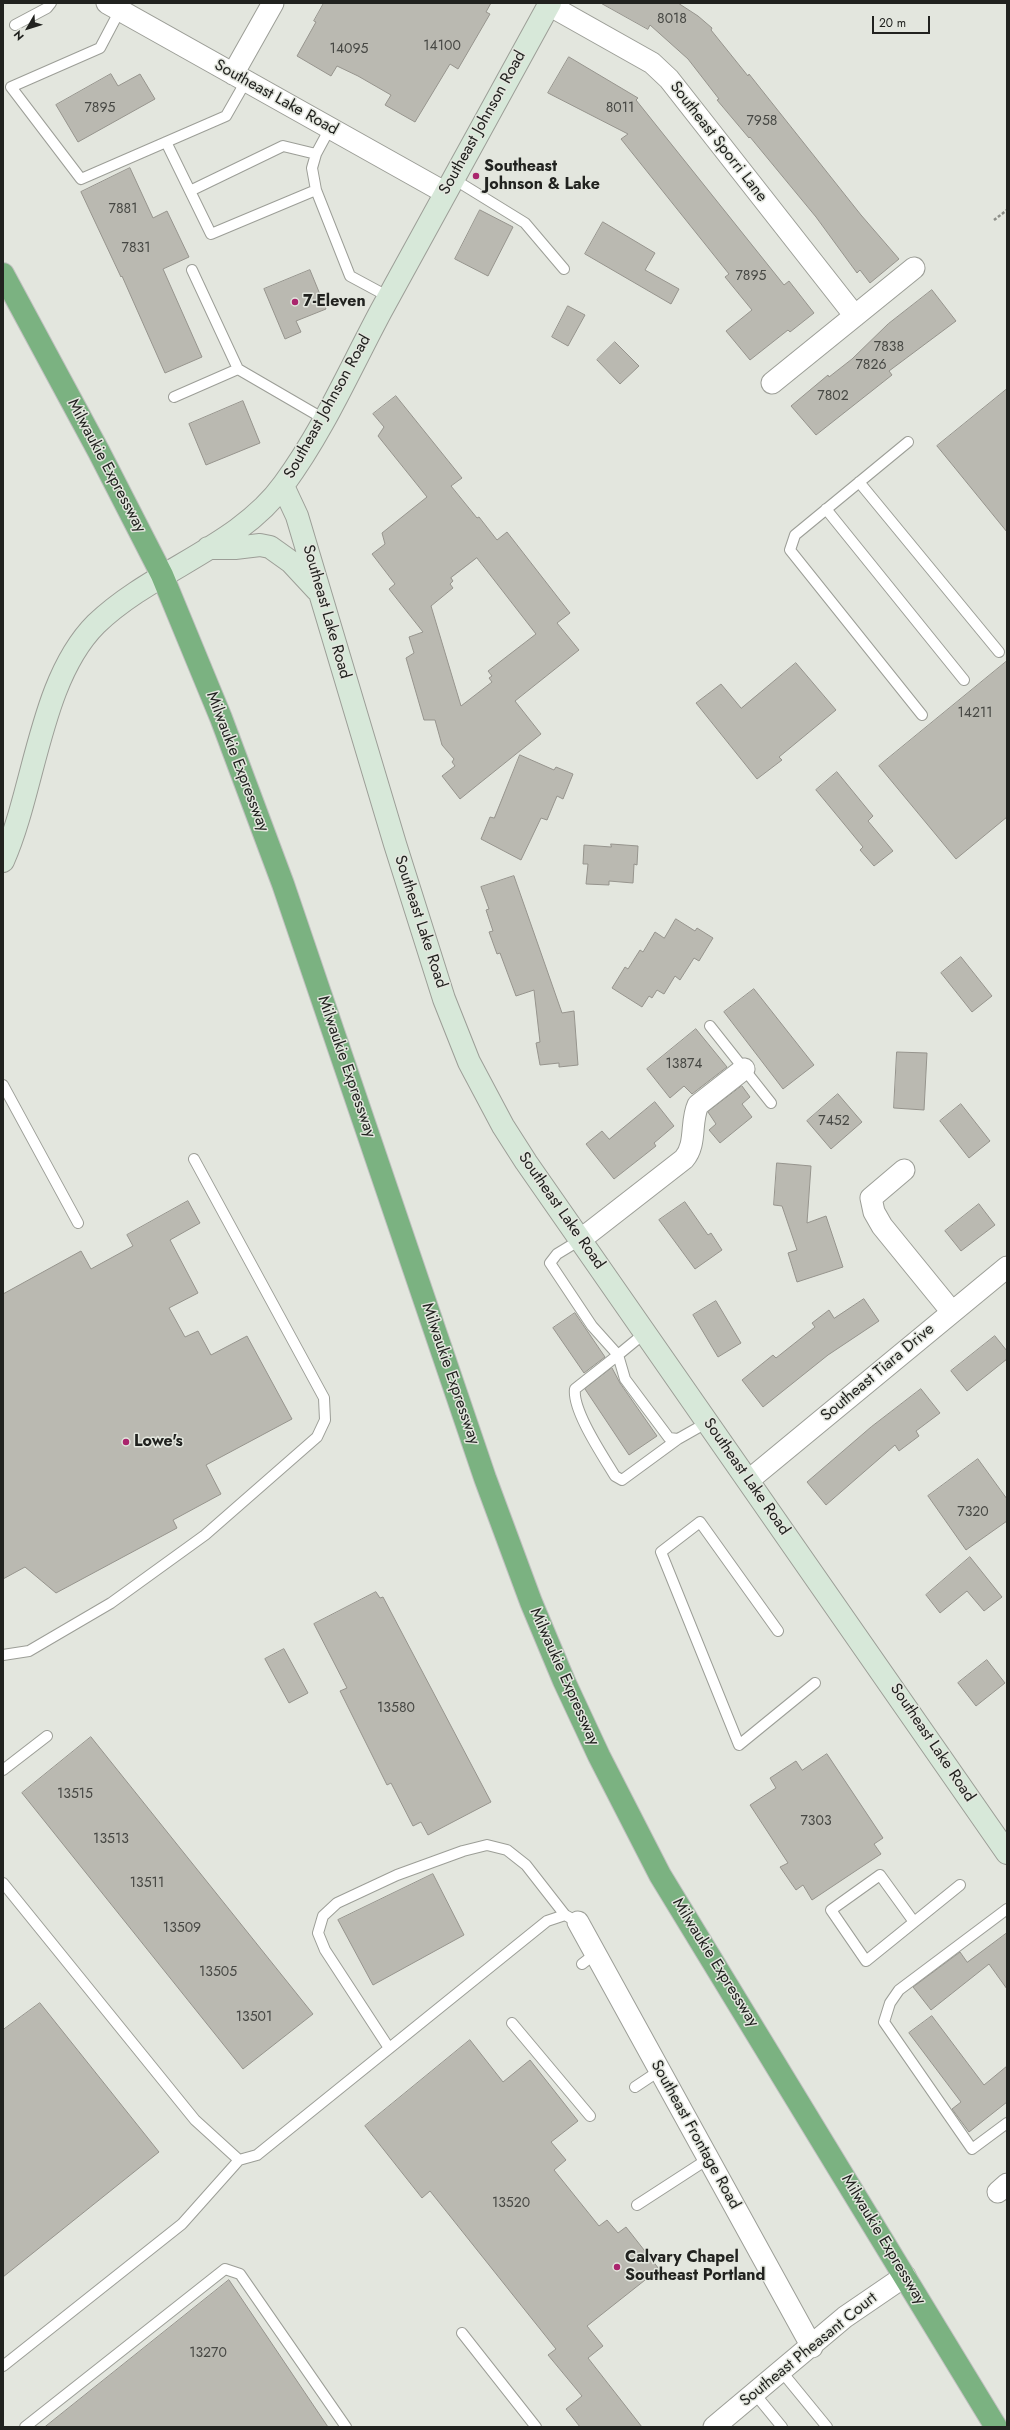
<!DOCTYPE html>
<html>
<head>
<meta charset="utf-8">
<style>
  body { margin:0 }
  #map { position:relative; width:1010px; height:2430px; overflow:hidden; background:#e3e6de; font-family:Jost,sans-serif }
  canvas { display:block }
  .frame { position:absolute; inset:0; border:4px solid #21221f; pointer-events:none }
  .north { position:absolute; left:8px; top:8px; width:40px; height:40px; -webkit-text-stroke:3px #e3e6de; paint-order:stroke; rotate:231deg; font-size:11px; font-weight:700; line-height:16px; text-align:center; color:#21221f }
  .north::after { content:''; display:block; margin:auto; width:14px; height:18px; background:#21221f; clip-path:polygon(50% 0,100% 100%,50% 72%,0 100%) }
  .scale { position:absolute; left:872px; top:16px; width:58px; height:18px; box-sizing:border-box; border:2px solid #21221f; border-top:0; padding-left:5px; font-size:12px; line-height:14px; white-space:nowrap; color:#21221f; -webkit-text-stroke:3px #e3e6de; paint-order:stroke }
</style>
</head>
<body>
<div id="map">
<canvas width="1010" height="2430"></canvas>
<div class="frame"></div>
<div class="north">N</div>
<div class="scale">20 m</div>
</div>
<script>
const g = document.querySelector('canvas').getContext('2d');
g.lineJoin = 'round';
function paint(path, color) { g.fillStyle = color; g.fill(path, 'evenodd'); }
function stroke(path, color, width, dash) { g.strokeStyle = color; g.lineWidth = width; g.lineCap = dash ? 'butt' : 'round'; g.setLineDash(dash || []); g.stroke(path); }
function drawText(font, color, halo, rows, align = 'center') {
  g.font = font + ' Jost,sans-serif'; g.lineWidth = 3; g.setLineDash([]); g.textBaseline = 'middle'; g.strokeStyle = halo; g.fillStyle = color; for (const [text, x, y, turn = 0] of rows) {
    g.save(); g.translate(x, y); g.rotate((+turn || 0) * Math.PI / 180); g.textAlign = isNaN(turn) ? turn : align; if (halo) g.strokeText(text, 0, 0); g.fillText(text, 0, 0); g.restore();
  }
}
const building = new Path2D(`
  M324,3H491L486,12L490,14L458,69L450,64L415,122L385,105L391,95L358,76L337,66L331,76L297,56L316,22L314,21Z
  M601,3H678L698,16L712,28L711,30L748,76L749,74L861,215L899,259L870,283L860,270L857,273L816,217L750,137L749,138L717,100L719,99L688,59L650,25L648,29Z
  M569,57L638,98L636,100L784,285L789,281L814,313L790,332L788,330L750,360L726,331L752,310L725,277L729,274L621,139L628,134L548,93Z
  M111,74L118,86L140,74L155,99L78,142L56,105Z
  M130,168L153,218L167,211L189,257L163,269L202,357L165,373L122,276L121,277L81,192Z
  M480,210L513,227L488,276L455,259Z
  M603,222L655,253L645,270L679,289L671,304L585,254Z
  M310,270L326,309L296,321L301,332L285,339L264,289Z
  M932,290L956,321L889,371L892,375L816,435L791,406L828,375L829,377L852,359L888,324Z
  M568,306L585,315L568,346L552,337Z
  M615,342L639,366L620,384L597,360Z
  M1007,389V532L937,446Z
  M396,396L462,478L451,486L477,518L479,517L497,540L507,532L570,613L557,623L579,650L515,701L541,734L460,799L442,776L455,766L452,762L454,759L442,745L435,720H424L406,658L414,653L409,637L423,632L389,589L395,584L372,554L385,544L382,533L427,497L378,436L384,427L373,414ZM477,558L536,634L488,671L492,676L489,678L492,682L461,706L431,606L453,588L450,584L453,581L451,578Z
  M243,401L260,443L206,465L189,424Z
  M1007,661V817L956,859L879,766Z
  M796,663L836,710L779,757L782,760L757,779L696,703L721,684L741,708Z
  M520,755L554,770L556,767L573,774L563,799L557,796L547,820L541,818L521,860L481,839L490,817L494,818Z
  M837,772L873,816L868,821L893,851L874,866L860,850L863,847L816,790Z
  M611,844L638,846L637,865L634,864L633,883L609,881V885L586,884L588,864H583L584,845L611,847Z
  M514,876L562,1013L574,1011L578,1065L559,1067V1063L540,1065L536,1043L540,1042L534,990L516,996L500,953L497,954L489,932L493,931L486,910L489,909L481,887Z
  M676,919L695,931L697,928L713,938L699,961L694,958L680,980L675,976L664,994L657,990L652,998L649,996L642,1007L612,988L625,967L628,969L640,950L643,952L655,932L664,938Z
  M961,957L992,996L972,1012L941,973Z
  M754,989L814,1065L783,1089L724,1012Z
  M696,1029L727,1067L692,1094L684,1086L670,1098L647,1069Z
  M897,1052L927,1053L924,1110L894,1108Z
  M742,1086L750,1097L742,1104L752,1117L720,1143L709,1130L716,1124L708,1112Z
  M838,1094L862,1122L831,1149L807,1121Z
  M655,1102L674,1126L654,1143L656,1146L614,1179L586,1144L602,1131L609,1139Z
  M961,1104L990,1141L969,1158L940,1121Z
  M777,1163L811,1166L807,1223L826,1216L843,1267L797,1282L788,1253L797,1250L782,1206L774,1205Z
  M188,1201L200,1223L170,1240L198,1293L169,1308L185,1337L198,1331L211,1355L247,1336L292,1419L206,1465L221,1494L173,1520L177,1528L56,1593L25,1567L3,1579V1294L81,1251L91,1269L133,1246L127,1235Z
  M685,1202L708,1235L711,1233L722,1250L695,1269L659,1220Z
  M979,1204L995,1225L961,1251L945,1231Z
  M864,1299L879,1321L828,1355L763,1407L742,1380L773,1355L776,1358L815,1327L812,1323L829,1310L834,1318Z
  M716,1301L741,1343L718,1357L693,1315Z
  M575,1313L605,1357L584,1373L553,1328Z
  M995,1336L1007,1351V1359L967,1391L951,1371Z
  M612,1368L620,1383L657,1436L629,1455L585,1389Z
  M921,1389L940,1413L916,1431L919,1436L899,1451L895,1445L826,1505L807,1482L871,1427Z
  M978,1459L1007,1499V1521L966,1550L928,1496Z
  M970,1557L1002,1597L984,1611L967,1591L940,1613L926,1595Z
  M376,1592L380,1598L383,1597L491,1802L428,1835L421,1822L413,1826L391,1783L387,1785L340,1691L347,1688L314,1624Z
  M284,1649L308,1693L289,1703L265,1659Z
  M987,1660L1005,1683L976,1706L958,1683Z
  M91,1737L313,2014L243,2069L22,1793Z
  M827,1754L883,1838L874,1844L881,1854L812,1900L803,1885L796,1890L780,1867L788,1863L750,1805L776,1788L770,1778L796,1761L802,1770Z
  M433,1874L464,1935L373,1985L338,1920Z
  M1007,1933V1989L989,1964L931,2010L913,1987L960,1952L967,1962Z
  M40,2003L159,2152L3,2277V2030Z
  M932,2016L984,2085L1007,2066V2102L969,2132L952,2109L961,2102L909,2033Z
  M470,2040L503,2082L530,2060L578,2121L551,2142L566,2160L554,2170L599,2226L607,2220L618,2233L626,2227L659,2269L587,2326L603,2346L588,2358L642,2427H580L566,2409L582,2396L548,2355L556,2349L430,2191L422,2198L365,2126Z
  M229,2280L328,2427H45Z`);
paint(building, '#bab9b1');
stroke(building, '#96948d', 1);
const lane = new Path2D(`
  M120,10L100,48L11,87L81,179L226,116L246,81
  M15,25L47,8L51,3
  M330,128L316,154L312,168L316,190L350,276L389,297
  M166,142L211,234L316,190
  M452,178L525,223L564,269
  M190,191L283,146L316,154
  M192,270L238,369L324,419
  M174,397L238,369
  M908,442L795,535L790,550L922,715
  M859,482L999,652
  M826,509L964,680
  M710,1026L771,1103
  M3,1085L78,1223
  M580,1240L557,1254L550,1263L592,1326L618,1355L646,1332
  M678,1439L622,1480L615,1476C603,1456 572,1410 575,1389L618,1355L625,1379L669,1438L678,1439L708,1422
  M778,1631L700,1522L661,1552L739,1745L815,1683
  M3,1655L29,1651L111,1603L205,1535L317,1437L325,1420L324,1398L194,1159
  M3,1770L47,1736
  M3,1883L195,2120L239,2160L257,2155L547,1921L565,1915L578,1922
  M1007,1909L899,1990L890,2003L884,2022L972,2149L1007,2123
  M914,1922L880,1875L831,1910L866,1961L960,1885
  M582,1964L595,1954
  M512,2023L590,2116
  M389,2048L325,1950L318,1933L323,1916L337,1903L397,1875L463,1851L487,1845L507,1850L526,1865L565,1915
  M635,2087L659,2071
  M637,2205L708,2159
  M462,2333L536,2427
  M3,2366L182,2224L239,2160
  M782,2372L827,2427
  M755,2394L782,2427
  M25,2427L225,2269L240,2274L346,2427`);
const street = new Path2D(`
  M107,3L444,192
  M549,5L652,63L669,79L855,316
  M233,74L273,3
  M772,383L914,268
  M904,1170L871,1198L874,1212L882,1226L952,1312
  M580,1240L684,1159C697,1144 690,1122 698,1105L744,1069
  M749,1480L1007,1267
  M578,1922L812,2347
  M998,2192L1007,2184
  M714,2427L845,2317L905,2276`);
const secondary = new Path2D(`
  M283,486L297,516L395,844L444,999L469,1062L503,1126L526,1162L1007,1853
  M208,548H235L260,545L270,547L291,562L317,590
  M3,861C35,789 40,680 96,624C152,570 239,547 284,484C323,431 350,369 381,311C437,208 493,105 550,3`);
const highway = new Path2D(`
  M3,274L99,452L162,575L221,718L283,884L485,1478L531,1602L564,1681L599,1756L660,1875L996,2427`);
stroke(lane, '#9c9e97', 12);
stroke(street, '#9c9e97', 23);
stroke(secondary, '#9c9e97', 24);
stroke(highway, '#c1c1c0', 24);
stroke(new Path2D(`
  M994,220L1007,210`), '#8c8e88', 2.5, [3, 2]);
stroke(lane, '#fff', 10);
stroke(street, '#fff', 21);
stroke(secondary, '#d7e8d9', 22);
stroke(highway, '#7bb281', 22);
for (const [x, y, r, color] of [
  [476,176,4,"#aa256d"],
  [295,302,4,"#aa256d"],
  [126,1442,4,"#aa256d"],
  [617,2267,4,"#aa256d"]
]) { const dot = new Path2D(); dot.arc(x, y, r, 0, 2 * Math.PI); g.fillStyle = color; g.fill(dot); stroke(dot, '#e3e6de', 1.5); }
drawText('14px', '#474844', null, [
  ["8018",672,20],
  ["14100",442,47],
  ["14095",349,50],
  ["7895",100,109],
  ["8011",620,109],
  ["7958",762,122],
  ["7881",123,210],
  ["7831",136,249],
  ["7895",751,277],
  ["7838",889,348],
  ["7826",871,366],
  ["7802",833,397],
  ["14211",975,714],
  ["13874",684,1065],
  ["7452",834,1122],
  ["7320",973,1513],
  ["13580",396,1709],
  ["13515",75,1795],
  ["7303",816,1822],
  ["13513",111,1840],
  ["13511",147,1884],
  ["13509",182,1929],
  ["13505",218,1973],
  ["13501",254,2018],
  ["13520",511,2204],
  ["13270",208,2354]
]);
drawText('16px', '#21221f', '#e3e6de', [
  ["Southeast Lake Road",276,98,29],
  ["Southeast Johnson Road",483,123,-61],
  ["Southeast Sporri Lane",718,142,52],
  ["Southeast Johnson Road",328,407,-61],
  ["Milwaukie Expressway",106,466,62],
  ["Southeast Lake Road",326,612,74],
  ["Milwaukie Expressway",237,762,69],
  ["Southeast Lake Road",420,922,72],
  ["Milwaukie Expressway",346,1067,71],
  ["Southeast Lake Road",561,1211,55],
  ["Southeast Tiara Drive",878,1373,-40],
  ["Milwaukie Expressway",450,1374,71],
  ["Southeast Lake Road",746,1477,55],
  ["Milwaukie Expressway",564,1677,66],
  ["Southeast Lake Road",932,1743,56],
  ["Milwaukie Expressway",715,1963,58],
  ["Southeast Frontage Road",695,2135,61],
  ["Milwaukie Expressway",883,2240,59],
  ["Southeast Pheasant Court",809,2350,-39]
]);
drawText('bold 16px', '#21221f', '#e3e6de', [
  ["Southeast",484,167],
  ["Johnson & Lake",484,185],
  ["7-Eleven",303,302],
  ["Lowe's",134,1442],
  ["Calvary Chapel",625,2258],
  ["Southeast Portland",625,2276]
], 'left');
</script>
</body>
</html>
